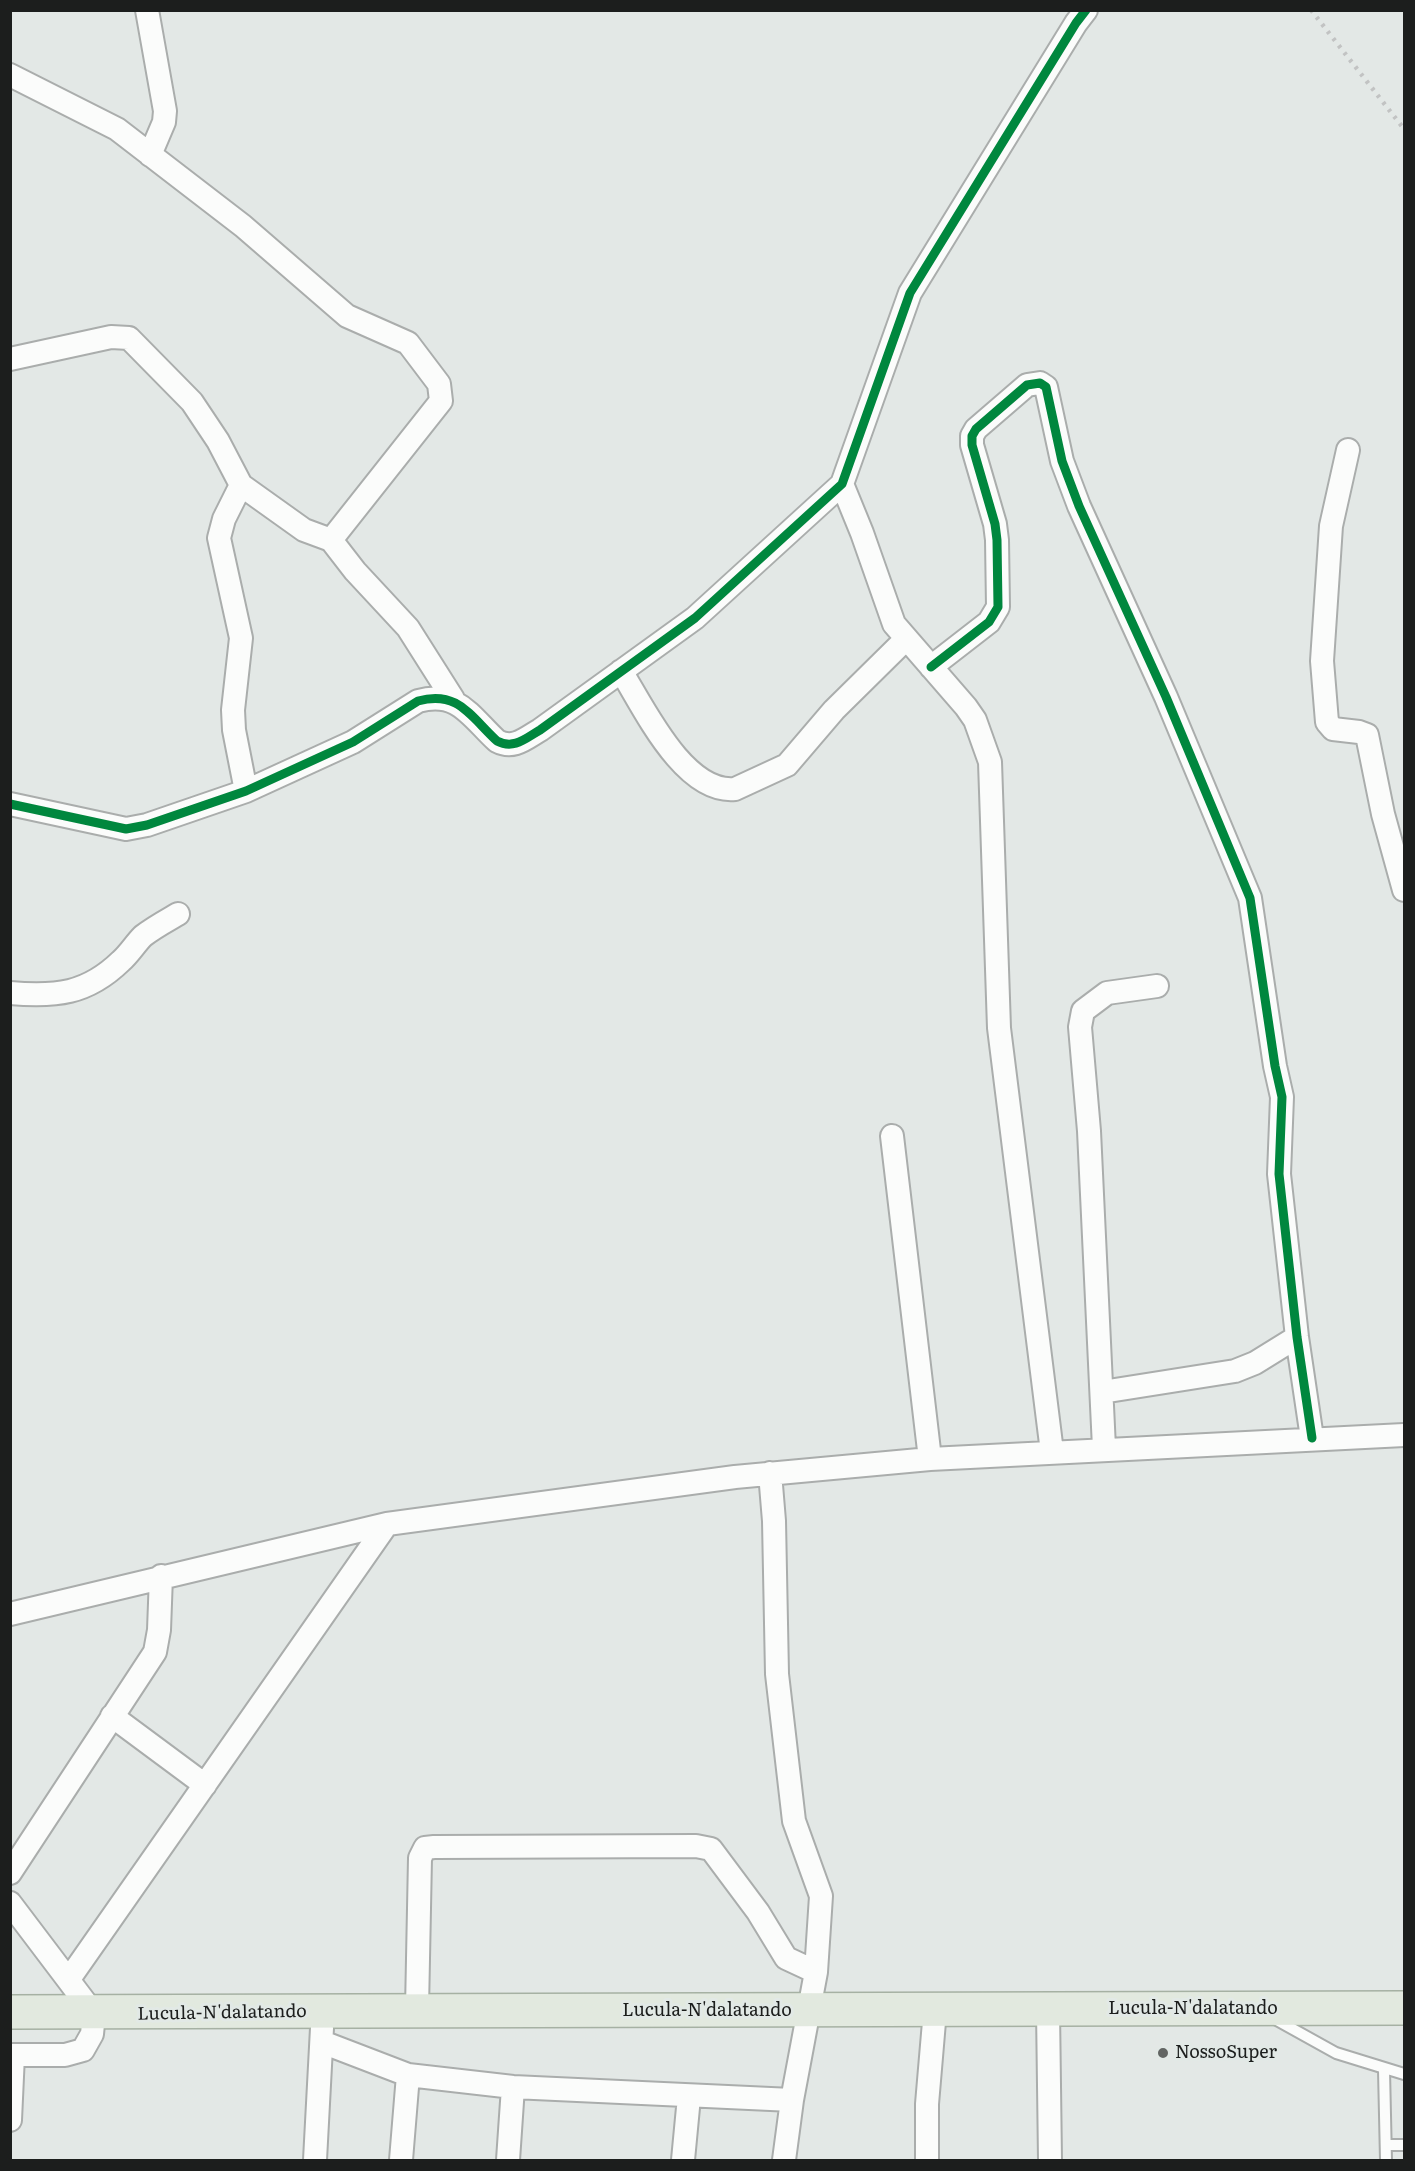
<!DOCTYPE html>
<html>
<head>
<meta charset="utf-8">
<style>
  body { margin:0 }
  #map { position:relative; width:1415px; height:2171px; overflow:hidden; background:#e3e8e6; font-family:Literata,serif }
  canvas { display:block }
  .frame { position:absolute; inset:0; border:12px solid #1c1e1d; pointer-events:none }
</style>
</head>
<body>
<div id="map">
<canvas width="1415" height="2171"></canvas>
<div class="frame"></div>
</div>
<script>
const g = document.querySelector('canvas').getContext('2d');
g.lineJoin = 'round';
function stroke(path, color, width, dash) { g.strokeStyle = color; g.lineWidth = width; g.lineCap = dash ? 'butt' : 'round'; g.setLineDash(dash || []); g.stroke(path); }
function drawText(font, color, halo, rows, align = 'center') {
  g.font = font + ' Literata,serif'; g.lineWidth = 6; g.setLineDash([]); g.textBaseline = 'middle'; g.strokeStyle = halo; g.fillStyle = color; for (const [text, x, y, turn = 0] of rows) {
    g.save(); g.translate(x, y); g.rotate((+turn || 0) * Math.PI / 180); g.textAlign = isNaN(turn) ? turn : align; if (halo) g.strokeText(text, 0, 0); g.fillText(text, 0, 0); g.restore();
  }
}
const service = new Path2D(`
  M1273,2018L1336,2053L1404,2074
  M1384,2070L1386,2160
  M1386,2145H1404`);
const minor = new Path2D(`
  M147,10L165,111L164,122L150,155
  M10,75L117,129L243,226L347,316L408,343L439,384L441,401L331,540
  M10,359L111,337L129,338L192,402L218,441L241,485L304,530L331,540L355,571L408,628L453,699
  M1348,450L1331,526L1322,661L1327,722L1333,729L1359,732L1367,735L1383,814L1404,890
  M842,484L862,533L894,624L966,707L975,720L990,762L999,1028L1052,1452
  M241,485L224,519L219,538L241,638L233,710L234,730L246,791
  M931,667L989,622L998,607L997,540L995,524L972,445V436L976,429L1027,385L1040,383L1046,387L1062,461L1079,506L1166,697L1250,898L1275,1066L1282,1097L1279,1174L1297,1337L1312,1438
  M621,671C644,708 684,794 735,789L787,765L834,710L906,639
  M10,804L126,829L147,825L246,791L353,742L418,701C458,690 470,716 497,741C514,750 526,738 540,730L695,618L842,484L910,293L1076,23L1086,10
  M10,993C56,997 87,994 121,961C129,954 135,944 143,936C153,928 166,921 178,914
  M892,1136L930,1459
  M1102,1392L1235,1371L1255,1363L1297,1337
  M1104,1448L1089,1131L1080,1027L1083,1011L1107,993L1157,986
  M770,1473L774,1521L777,1674L794,1821L821,1896L816,1972L792,2100L784,2160
  M10,1614L387,1524L735,1477L930,1459L1404,1435
  M112,1716L205,1785
  M10,1873L155,1652L159,1630L161,1576
  M10,1903L94,2014L92,2034L83,2050L65,2055H10
  M69,1979L387,1524
  M417,2009L420,1858L425,1848L434,1847L696,1846L711,1849L758,1912L786,1958L816,1972
  M1048,2010L1050,2160
  M322,2042L408,2075L513,2087L792,2100
  M10,2120L13,2055
  M315,2160L322,2028
  M401,2160L408,2075
  M508,2160L513,2087
  M683,2160L689,2097
  M927,2160V2104L935,2010`);
const trunk = new Path2D(`
  M10,2012L1404,2008`);
stroke(service, '#aaadac', 14);
stroke(minor, '#aaadac', 26);
stroke(trunk, '#a6b1a3', 36);
stroke(service, '#fbfcfb', 10);
stroke(minor, '#fbfcfb', 22);
stroke(trunk, '#e2e9df', 33);
stroke(new Path2D(`
  M1311,10L1404,129`), '#c2c3c3', 4.5, [3, 6]);
stroke(new Path2D(`
  M931,667L989,622L998,607L997,540L995,524L972,445V436L976,429L1027,385L1040,383L1046,387L1062,461L1079,506L1166,697L1250,898L1275,1066L1282,1097L1279,1174L1297,1337L1312,1438
  M10,804L126,829L147,825L246,791L353,742L418,701C458,690 470,716 497,741C514,750 526,738 540,730L695,618L842,484L910,293L1076,23L1086,10`), '#00873e', 9);
for (const [x, y, r, color] of [
  [1163,2053,6,"#626563"]
]) { const dot = new Path2D(); dot.arc(x, y, r, 0, 2 * Math.PI); g.fillStyle = color; g.fill(dot); stroke(dot, '#e2e9e6', 2); }
drawText('18px', '#1c1e1d', '#e2e9e6', [
  ["Lucula-N'dalatando",1193,2009],
  ["Lucula-N'dalatando",707,2011],
  ["Lucula-N'dalatando",222,2013,-1]
]);
drawText('18px', '#1c1e1d', '#e2e9e6', [
  ["NossoSuper",1175,2053]
], 'left');
</script>
</body>
</html>
